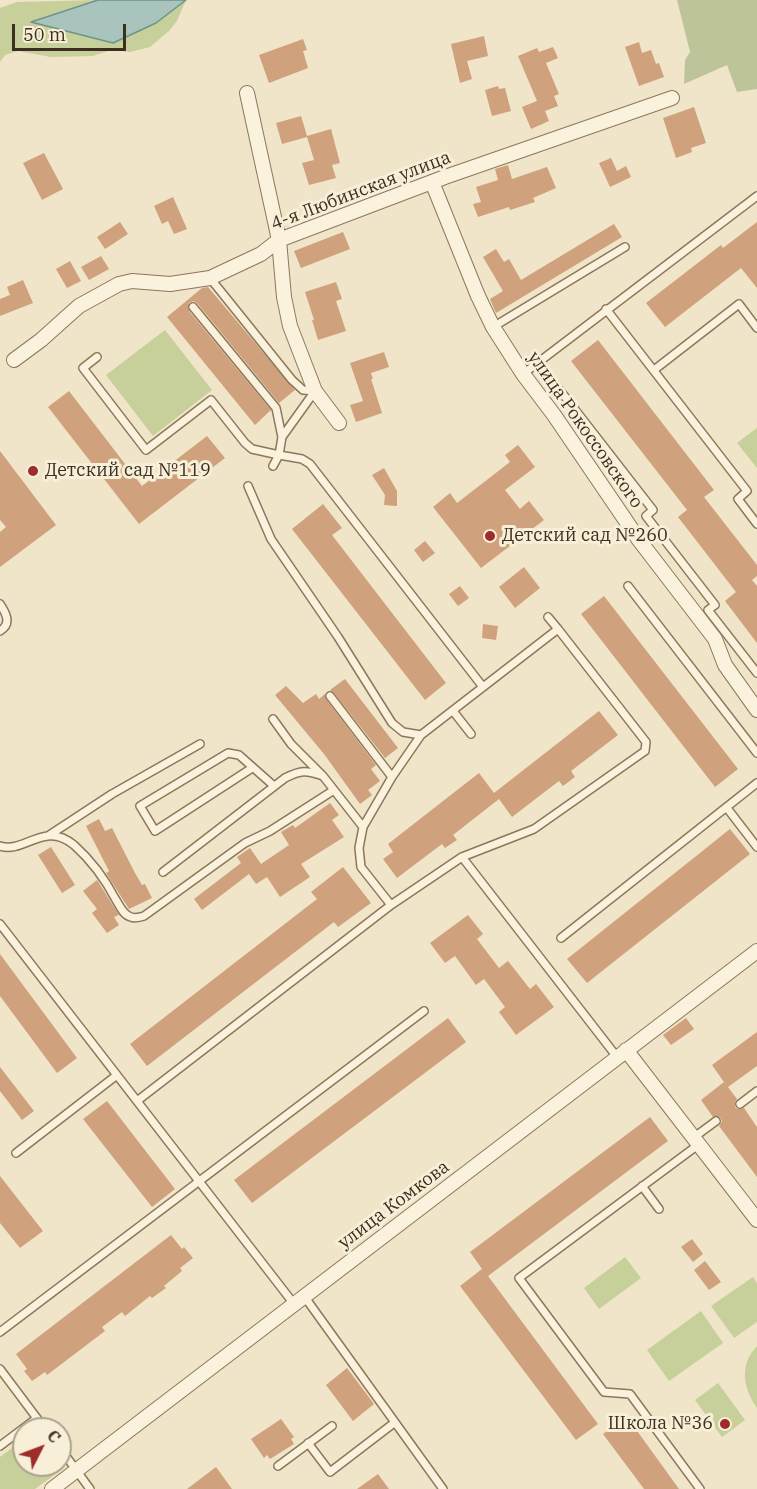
<!DOCTYPE html>
<html>
<head>
<meta charset="utf-8">
<style>
  body { margin:0 }
  #map { position:relative; width:757px; height:1489px; overflow:hidden; background:#f0e5c8; font-family:"IBM Plex Serif",serif }
  canvas { display:block }
  .north { position:absolute; left:12px; top:1417px; width:60px; height:60px; box-sizing:border-box; background:#f7efd8; border:2px solid #ada28e; border-radius:50%; rotate:48deg; font-size:16px; font-weight:700; line-height:24px; text-align:center; color:#3d2f20 }
  .north::after { content:''; display:block; margin:auto; width:21px; height:27px; background:#9d2c2a; clip-path:polygon(50% 0,100% 100%,50% 72%,0 100%) }
  .scale { position:absolute; left:12px; top:24px; width:114px; height:27px; box-sizing:border-box; border:3px solid #3d2f20; border-top:0; padding-left:8px; font-size:18px; line-height:21px; white-space:nowrap; color:#3d2f20; -webkit-text-stroke:4px #f7efd8; paint-order:stroke }
</style>
</head>
<body>
<div id="map">
<canvas width="757" height="1489"></canvas>
<div class="north">С</div>
<div class="scale">50 m</div>
</div>
<script>
const g = document.querySelector('canvas').getContext('2d');
g.lineJoin = 'round';
function paint(path, color) { g.fillStyle = color; g.fill(path, 'evenodd'); }
function stroke(path, color, width, dash) { g.strokeStyle = color; g.lineWidth = width; g.lineCap = dash ? 'butt' : 'round'; g.setLineDash(dash || []); g.stroke(path); }
function drawText(font, color, halo, rows, align = 'center') {
  g.font = font + ' "IBM Plex Serif",serif'; g.lineWidth = 6; g.setLineDash([]); g.textBaseline = 'middle'; g.strokeStyle = halo; g.fillStyle = color; for (const [text, x, y, turn = 0] of rows) {
    g.save(); g.translate(x, y); g.rotate((+turn || 0) * Math.PI / 180); g.textAlign = isNaN(turn) ? turn : align; if (halo) g.strokeText(text, 0, 0); g.fillText(text, 0, 0); g.restore();
  }
}
paint(new Path2D(`
  M98,0L32,22L81,35L156,23L186,0L177,21L169,31L150,47L130,52L111,50L93,56L51,57L18,51L5,55L0,62V8L17,2Z
  M165,330L212,390L153,436L106,375Z
  M757,428V468L737,443Z
  M625,1257L641,1278L599,1309L584,1288Z
  M753,1277L757,1283V1322L734,1338L711,1306Z
  M701,1311L723,1343L669,1381L647,1350Z
  M757,1346V1408C743,1388 739,1365 757,1346Z
  M718,1383L745,1420L722,1437L695,1400Z
  M24,1439V1465H57L61,1470L35,1489H0V1457Z`), '#c7cf9b');
paint(new Path2D(`
  M677,0H757V89L737,92L727,65L684,84L685,60L690,52Z`), '#bec49a');
const water = new Path2D(`
  M98,0H186L156,23L113,43L31,22Z`);
paint(water, '#a9c4bc');
stroke(water, '#6f938b', 1.5);
paint(new Path2D(`
  M484,36L488,56L467,61L472,79L460,83L451,44Z
  M303,39L307,50L303,51L308,68L269,83L259,55Z
  M639,42L642,53L651,50L656,64L659,63L664,77L639,86L625,47Z
  M553,47L558,58L546,63L559,94L554,96L558,106L545,111L549,121L531,129L522,107L537,101L518,56L537,48L539,52Z
  M498,86L499,89L505,88L511,111L492,116L485,90Z
  M694,107L706,143L691,148L692,152L676,158L663,118Z
  M301,116L307,136L331,129L340,163L332,165L336,178L309,185L302,163L314,160L307,137L282,144L276,123Z
  M44,153L63,189L42,200L23,163Z
  M611,158L617,171L626,166L631,177L610,187L599,163Z
  M508,165L512,179L547,167L556,188L533,198L535,202L510,210L509,207L478,217L473,204L481,202L476,187L498,180L495,169Z
  M173,197L187,229L174,234L168,221L162,224L154,206Z
  M120,222L128,234L105,249L97,237Z
  M757,222V288L741,268L665,327L646,303L721,245L723,248Z
  M614,224L622,237L496,313L490,299L503,291L483,257L496,249L504,262L509,259L521,280Z
  M343,232L350,249L301,268L294,251Z
  M101,256L109,269L89,280L81,267Z
  M70,261L81,281L67,288L56,269Z
  M23,280L33,303L0,316V299L10,295L7,287Z
  M336,282L342,299L336,301L346,331L318,340L312,320H314L305,292Z
  M208,287L295,390L279,403L197,303L193,301L189,303V311L271,410L255,425L167,317L202,288Z
  M598,340L714,490L704,497L757,565V576L752,580L757,586V643L725,601L736,592L678,517L687,510L571,361Z
  M384,352L389,367L371,373L373,379H371L382,413L356,422L350,405L363,401L350,363Z
  M69,391L142,486L207,436L225,458L139,524L48,407Z
  M518,445L535,467L505,490L520,509L529,501L544,520L481,568L433,507L450,493L457,503L510,462L505,455Z
  M0,451L56,525L0,567V532L6,527L0,520Z
  M384,468L397,491V506L384,505L385,495L372,475Z
  M323,504L342,528L332,535L446,683L425,700L292,529Z
  M425,541L435,553L423,562L414,550Z
  M524,567L540,588L515,608L499,587Z
  M460,586L469,598L458,606L449,594Z
  M604,596L738,769L715,787L581,614Z
  M483,624L498,626L496,640L482,638Z
  M345,679L398,748L385,758L334,693L330,690Z
  M286,686L303,703L316,694L319,699L325,694L326,699L376,765L371,769L380,781L368,790L372,795L360,804L324,754L275,695Z
  M599,711L618,735L571,771L575,777L563,786L559,781L512,817L499,799L453,835L457,840L445,848L442,844L397,878L383,859L393,852L388,844L479,773L494,793Z
  M330,803L339,815L332,820L344,837L301,864L310,877L280,897L267,877L256,884L249,874L202,910L194,899L241,863L237,857L250,848L261,864L289,845L281,832L293,825L295,828Z
  M99,819L105,831L112,828L135,873L142,885L145,884L152,898L129,909L106,873L109,871L86,826Z
  M730,829L750,854L587,983L567,959Z
  M51,847L75,885L62,893L38,855Z
  M343,867L371,903L338,927L334,922L147,1066L130,1044L317,899L311,892Z
  M97,880L119,915L114,917L119,925L107,933L92,913L97,909L83,891Z
  M468,915L483,934L477,939L499,968L508,961L530,989L536,984L554,1007L516,1035L499,1012L505,1007L484,979L476,985L455,956L445,963L430,943Z
  M0,954L77,1058L57,1073L0,996Z
  M448,1018L466,1042L252,1203L234,1180Z
  M686,1018L694,1029L671,1045L663,1035Z
  M757,1032V1066L728,1087L737,1099L735,1102V1107L738,1109L744,1108L757,1127V1177L719,1126L722,1121L720,1117H713L701,1100L724,1082L712,1065Z
  M0,1067L34,1111L22,1120L0,1091Z
  M107,1101L175,1189L152,1207L83,1119Z
  M650,1117L668,1141L488,1276L598,1424L576,1440L460,1286L482,1269L470,1252Z
  M0,1176L43,1231L20,1248L0,1223Z
  M171,1235L182,1249L184,1247L193,1258L180,1268L182,1271L164,1286L166,1288L152,1298L150,1296L125,1316L122,1312L102,1327L105,1331L47,1375L45,1372L32,1381L24,1371L27,1369L16,1354Z
  M692,1239L703,1254L693,1262L681,1247Z
  M705,1261L721,1282L709,1290L694,1270Z
  M347,1368L374,1404L353,1421L326,1385Z
  M627,1417L661,1464L679,1489H644L603,1434Z
  M281,1419L294,1437L291,1439L294,1444L270,1459L267,1455L264,1458L251,1439Z
  M216,1467L232,1489H187Z
  M378,1474L389,1489H357Z`), '#cfa17d');
const service = new Path2D(`
  M210,278L292,380L303,390L315,391
  M606,309L747,491L738,499L757,524
  M493,327L625,247
  M97,357L83,368L146,450L211,400L245,443L252,449L279,455L282,437L276,408L193,307
  M538,362L653,510L646,516L715,605L708,610L757,673
  M654,370L739,304L757,328
  M523,374L757,196
  M282,437L315,391
  M273,466L279,455L302,459L310,464L483,687
  M248,486L271,539L338,637L392,723L403,732L421,735
  M628,586L757,753
  M0,604C6,613 12,624 0,631
  M548,617L558,629
  M330,696L392,777
  M453,711L471,734
  M273,719L291,744L323,776L363,827
  M252,768L155,831L140,806L228,753L239,755L274,786
  M727,808L757,847
  M48,836L112,794L200,744
  M0,846C25,854 44,820 74,845C92,861 105,879 116,900C120,906 123,915 131,917C135,919 140,917 144,916L245,843L270,831L334,790
  M163,872L285,778C301,770 306,770 323,776
  M391,905L361,867L359,848L363,827L392,777L421,735L558,629L646,742L645,751L534,829L462,857
  M0,924L294,1304
  M561,938L757,783
  M137,1101L391,905L462,857L617,1057
  M740,1104L757,1091
  M693,1138L716,1121
  M698,1145L519,1278L604,1392L630,1394L700,1489
  M16,1153L117,1075
  M642,1186L659,1209
  M304,1296L443,1489
  M0,1332L424,1011
  M0,1369L45,1429
  M308,1443L330,1472L394,1423
  M0,1446L37,1418
  M60,1448L90,1489
  M278,1466L332,1426`);
const minor = new Path2D(`
  M247,93L279,240L284,297L290,326L315,391L339,423
  M432,182L478,296L493,327L523,374L554,415L639,540L715,639L725,665L757,710
  M14,360L41,340L79,306L119,284L132,281L170,284L210,278L261,254L279,240L445,177L672,98
  M626,1050L757,1220
  M52,1489L757,951`);
stroke(service, '#8d775c', 10);
stroke(minor, '#8d775c', 16);
stroke(service, '#faf2dc', 7);
stroke(minor, '#faf2dc', 14);
for (const [x, y, r, color] of [
  [33,471,6,"#9d2c2a"],
  [490,536,6,"#9d2c2a"],
  [725,1424,6,"#9d2c2a"]
]) { const dot = new Path2D(); dot.arc(x, y, r, 0, 2 * Math.PI); g.fillStyle = color; g.fill(dot); stroke(dot, '#f7efd8', 2); }
drawText('18px', '#3d2f20', '#f7efd8', [
  ["4-я Любинская улица",361,191,-21],
  ["улица Рокоссовского",585,430,55],
  ["улица Комкова",394,1205,-37]
]);
drawText('18px', '#3d2f20', '#f7efd8', [
  ["Детский сад №119",45,471],
  ["Детский сад №260",502,536],
  ["Школа №36",713,1424,"right"]
], 'left');
</script>
</body>
</html>
